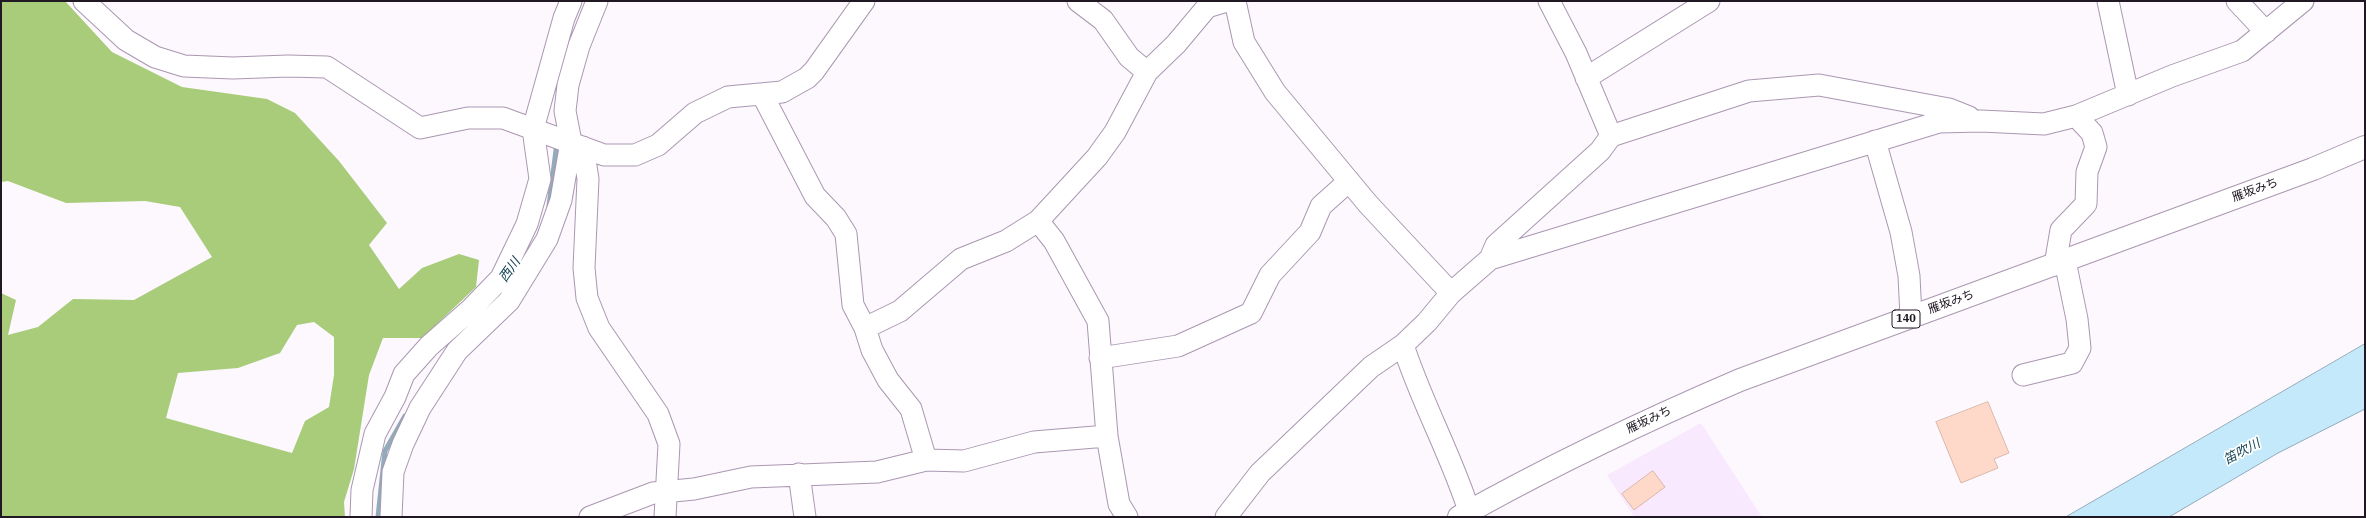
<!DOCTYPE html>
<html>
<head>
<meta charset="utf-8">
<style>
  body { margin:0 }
  #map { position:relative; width:2366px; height:518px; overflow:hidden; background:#fcf8fe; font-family:"IBM Plex Serif",serif }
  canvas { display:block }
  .frame { position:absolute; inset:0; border:2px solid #201923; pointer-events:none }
</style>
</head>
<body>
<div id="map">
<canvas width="2366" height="518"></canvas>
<div class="frame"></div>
</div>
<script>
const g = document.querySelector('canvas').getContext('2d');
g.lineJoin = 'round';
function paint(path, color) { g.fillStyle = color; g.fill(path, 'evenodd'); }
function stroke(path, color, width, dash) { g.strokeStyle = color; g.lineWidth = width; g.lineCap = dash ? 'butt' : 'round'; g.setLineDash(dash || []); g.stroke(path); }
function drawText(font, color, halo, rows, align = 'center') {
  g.font = font + ' "IBM Plex Serif","Noto Sans JP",serif'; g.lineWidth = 3.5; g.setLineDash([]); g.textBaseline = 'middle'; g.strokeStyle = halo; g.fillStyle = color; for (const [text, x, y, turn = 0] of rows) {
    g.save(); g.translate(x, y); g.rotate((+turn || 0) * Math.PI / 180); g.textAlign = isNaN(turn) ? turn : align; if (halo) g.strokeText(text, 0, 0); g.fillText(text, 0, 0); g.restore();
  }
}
paint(new Path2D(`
  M1701,423L1762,517H1634L1607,475Z`), '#f8e9fe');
paint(new Path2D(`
  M1,1H65L112,52L182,87L267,99L295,113L339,161L387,223L369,245L399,289L422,268L459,254L479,260L476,287L422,338H383L369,375L354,469L344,502L345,517H1V293L16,300L8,335L38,327L73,299L134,300L212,257L180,207L145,201L66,203L8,181L1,182ZM314,322L334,337V375L329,407L305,421L292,453L166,418L178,373L238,368L280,353L297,325Z`), '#a8cc79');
const water = new Path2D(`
  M2365,344V409L2278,453L2169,517H2066Z`);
paint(water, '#c3e9fb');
stroke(water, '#92abba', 1);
stroke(new Path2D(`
  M559,81L561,66L570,43
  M549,206L557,142
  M378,517L385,451L405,416`), '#92abba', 5);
const building = new Path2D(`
  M1988,402L2009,453L1994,459L1998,468L1961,483L1936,422Z
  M1653,471L1665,487L1634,510L1622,494Z`);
paint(building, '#fed9c9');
stroke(building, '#d9b7a9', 1);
const minor = new Path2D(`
  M84,1L126,40L155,57L184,66L233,68L288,66L327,67L420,128L468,118H503L604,155H635L658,145L695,113L728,97L782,92L807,78L814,71L864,1
  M1078,1L1103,20L1129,57L1147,72
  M1235,1L1244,42L1275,92L1368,204L1451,293
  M1549,1L1576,53L1611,136
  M2108,1L2128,95
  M2237,1L2266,32
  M1586,78L1709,1
  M762,94L815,196L836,218L846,234L853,305L865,328L900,311L961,259L1006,241L1038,221L1097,157L1115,132L1147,72L1176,44L1207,7L1227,1
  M1875,141L1901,232L1909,276L1911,317
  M583,147L588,179L584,268L587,298L599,328L658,414L669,444L665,517
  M1038,221L1054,241L1098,321L1107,436L1119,504L1127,517
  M1490,259L1496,245L1600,151L1611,136L1749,91L1819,85L1949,109L1969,117
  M2055,265L2061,230L2086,204L2087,172L2096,147L2092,133L2076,116
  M865,328L872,350L888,380L911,409L926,460
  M1403,345C1422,404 1453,458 1471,517
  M1100,358L1178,346L1251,313L1270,275L1310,232L1321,206L1349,181
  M2023,375L2072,363L2080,348L2077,319L2065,261
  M799,474L805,517
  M361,517L362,490L375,434L395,397L404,374L429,346L470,310L501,278L527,224L540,179L533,129L564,18L571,1
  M391,517L393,472L403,444L420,408L457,351L509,301L547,239L561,200L571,142L565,111L568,85L579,46L597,1
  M590,517L653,493L694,489L751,477L877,472L926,460L964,461L1034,442L1107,436
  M1226,517L1260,473L1371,367L1403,345L1427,322L1451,293L1490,259L1939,122L1981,121L2044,124L2076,116L2172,76L2242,51L2303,1`);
const highway = new Path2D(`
  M1459,517C1550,466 1644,421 1740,380L2313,169L2365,147`);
stroke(minor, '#aa97b1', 23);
stroke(highway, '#aa97b1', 24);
stroke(minor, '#fff', 21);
stroke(highway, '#fff', 22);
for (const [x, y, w] of [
  [1906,319,28]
]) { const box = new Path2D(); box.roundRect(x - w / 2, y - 9, w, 18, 3); g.fillStyle = '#fff'; g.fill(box); stroke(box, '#201923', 1); }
drawText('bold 11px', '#201923', null, [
  ["140",1906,319]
]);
drawText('12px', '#201923', '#fff', [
  ["雁坂みち",2255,190,-20],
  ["雁坂みち",1951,302,-20],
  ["雁坂みち",1649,420,-25]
]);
drawText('italic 13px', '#154456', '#fff', [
  ["西川",510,270,-55],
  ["笛吹川",2242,452,-28]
]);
</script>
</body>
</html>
